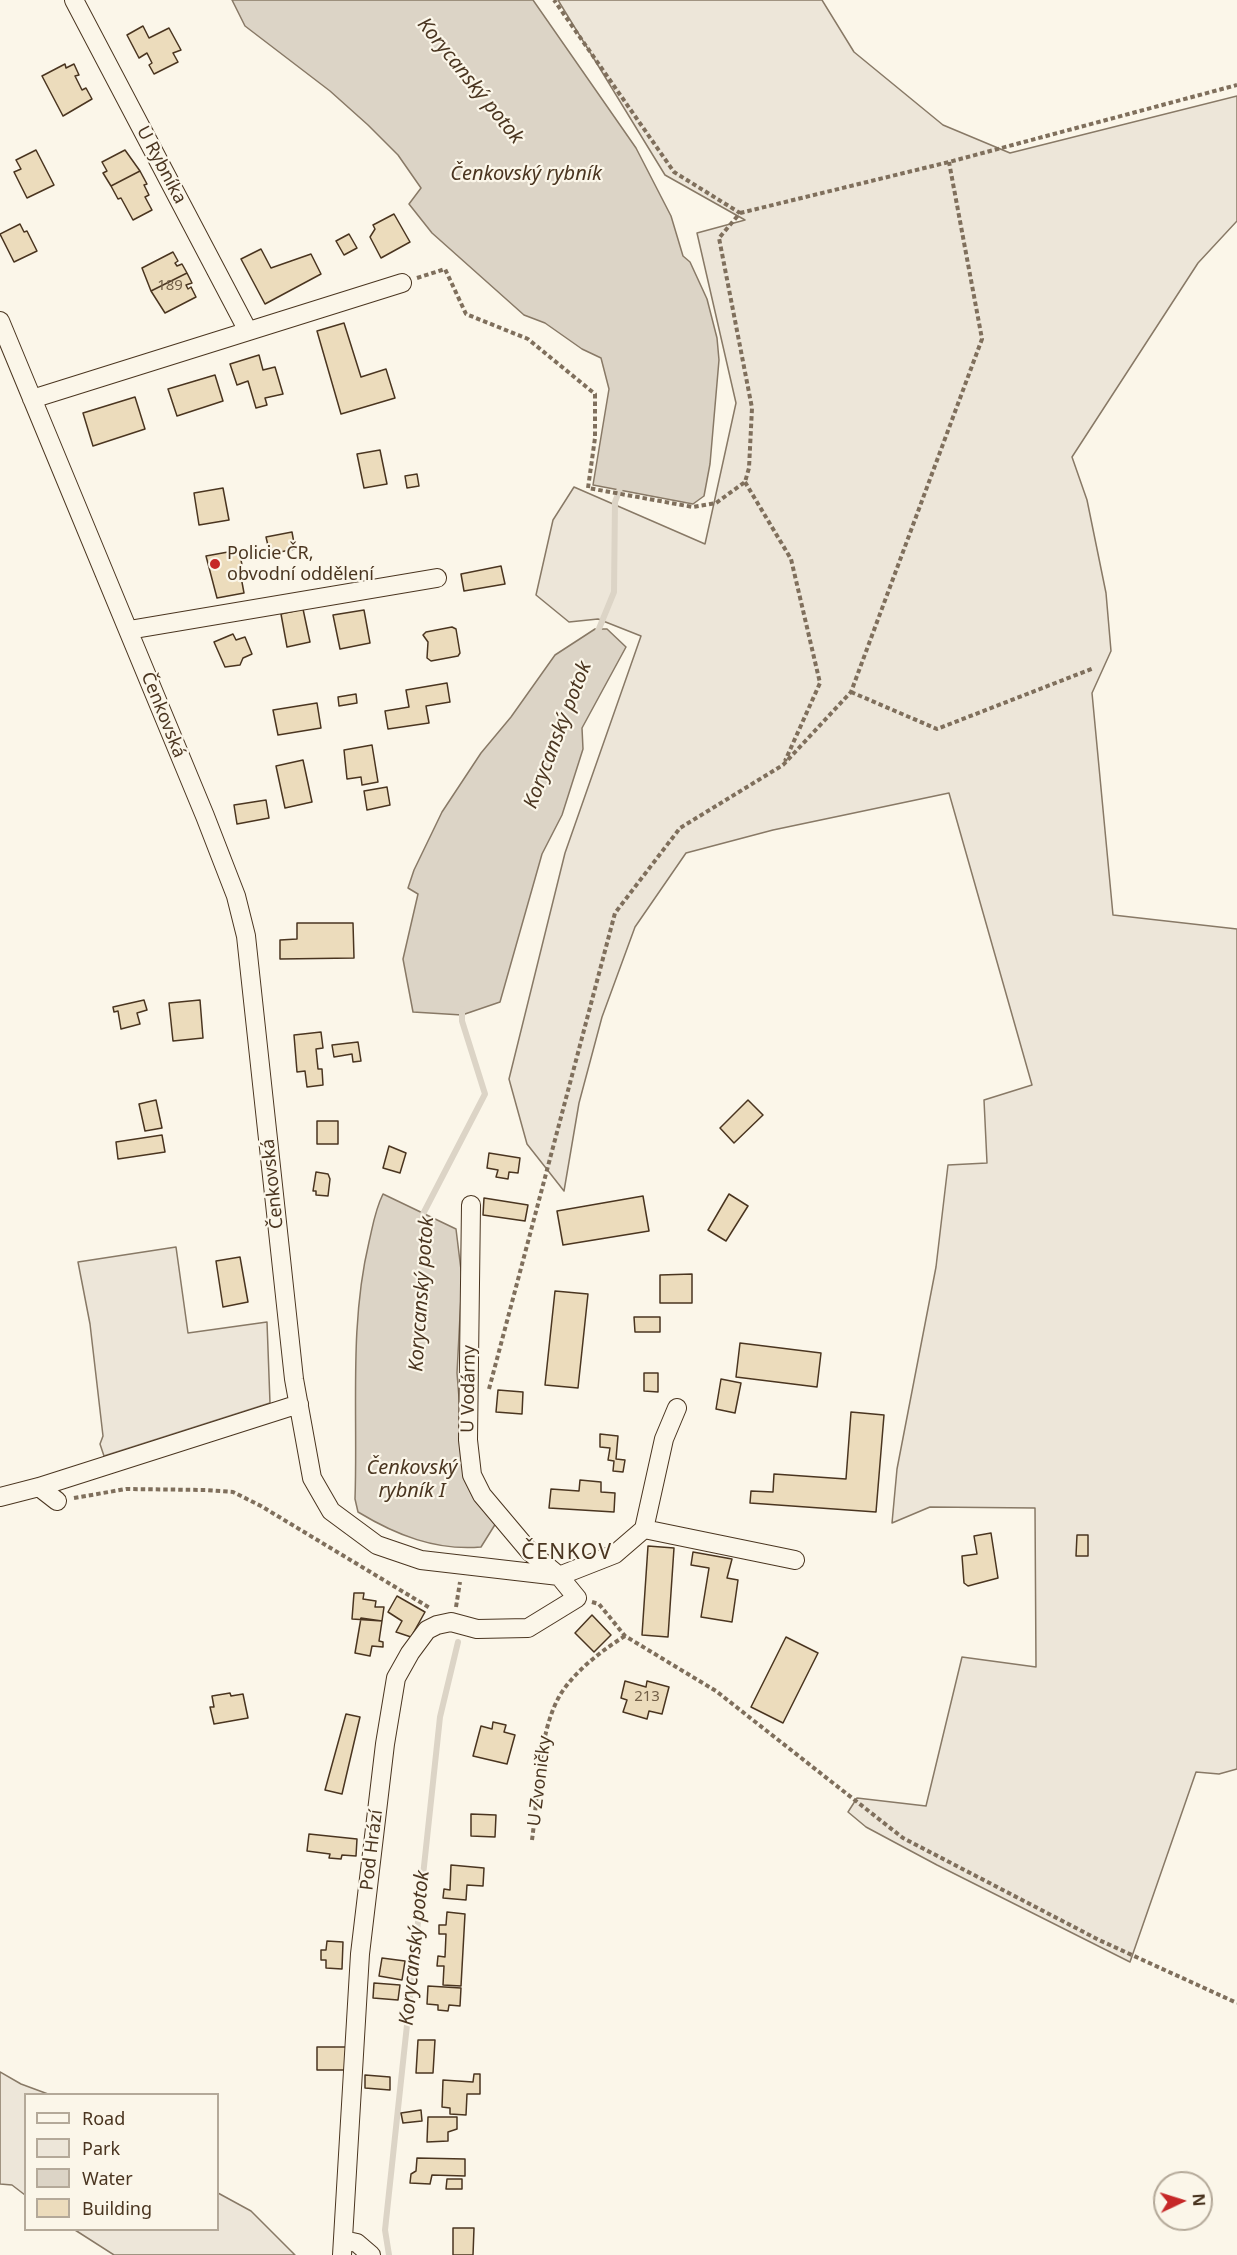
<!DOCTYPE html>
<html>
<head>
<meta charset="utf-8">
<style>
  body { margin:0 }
  #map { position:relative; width:1237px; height:2255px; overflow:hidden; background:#fbf6e9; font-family:"Noto Sans",sans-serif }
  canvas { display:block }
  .legend { position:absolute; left:24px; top:2093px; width:195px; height:138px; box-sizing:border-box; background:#fbf6e9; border:2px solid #b4a999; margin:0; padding:8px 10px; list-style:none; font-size:18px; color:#4a3520 }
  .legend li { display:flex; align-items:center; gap:12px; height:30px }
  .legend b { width:30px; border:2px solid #b4a999 }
  .north { position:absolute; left:1153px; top:2171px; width:60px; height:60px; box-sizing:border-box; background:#fbf6e9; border:2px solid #b4a999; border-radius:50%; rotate:86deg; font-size:16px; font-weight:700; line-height:24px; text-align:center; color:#4a3520 }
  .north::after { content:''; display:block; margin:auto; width:21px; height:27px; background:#c62828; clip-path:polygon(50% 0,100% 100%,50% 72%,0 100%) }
</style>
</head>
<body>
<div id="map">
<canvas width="1237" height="2255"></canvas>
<ul class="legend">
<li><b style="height:8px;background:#fbf6e9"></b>Road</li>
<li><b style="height:16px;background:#ede6d9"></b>Park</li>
<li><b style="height:16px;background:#dcd4c6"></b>Water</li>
<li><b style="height:16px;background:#ecdcbc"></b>Building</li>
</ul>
<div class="north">N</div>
</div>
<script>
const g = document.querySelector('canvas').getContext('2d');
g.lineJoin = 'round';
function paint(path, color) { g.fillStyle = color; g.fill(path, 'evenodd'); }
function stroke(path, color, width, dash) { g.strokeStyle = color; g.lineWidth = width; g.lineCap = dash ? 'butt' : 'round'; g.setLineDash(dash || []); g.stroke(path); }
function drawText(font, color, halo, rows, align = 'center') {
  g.font = font + ' "Noto Sans",sans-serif'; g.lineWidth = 4.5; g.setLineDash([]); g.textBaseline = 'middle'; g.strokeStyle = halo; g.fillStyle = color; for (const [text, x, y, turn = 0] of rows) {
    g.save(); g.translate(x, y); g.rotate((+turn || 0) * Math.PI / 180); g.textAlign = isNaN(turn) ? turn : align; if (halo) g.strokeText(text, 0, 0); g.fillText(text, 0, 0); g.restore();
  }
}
const green = new Path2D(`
  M558,0H822L854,52L943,125L1010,153L1237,96V221L1198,263L1072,457L1087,500L1106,593L1111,651L1092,693L1113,915L1237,929V1769L1219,1774L1196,1772L1130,1962L937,1865L866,1827L848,1812L857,1798L926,1806L962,1657L1036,1667L1035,1508L930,1507L892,1523L897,1469L936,1267L948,1165L987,1163L984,1100L1032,1085L949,793L773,830L686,853L635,927L602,1017L579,1103L564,1191L527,1144L509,1079L565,853L641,636L598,619L569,622L536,595L553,520L574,487L705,544L736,403L697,233L745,220L665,175Z
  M176,1247L188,1333L267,1322L270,1403L104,1456L100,1444L103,1436L90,1324L78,1262Z
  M0,2072L21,2084L48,2094H26L25,2195L12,2185L0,2184Z
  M218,2193L251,2211L295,2255H114L75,2230H218Z`);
paint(green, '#ede6d9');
stroke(green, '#887966', 1.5);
const water = new Path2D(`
  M232,0H533L636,148L671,216L683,256L690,262L707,299L717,338L719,360L710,464L704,496L693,504L593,485L609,389L601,358L582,349L545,323L524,315L432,233L409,204L421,188L398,155L368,125L330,91L245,26Z
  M595,629H607L626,647L582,728L583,749L562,815L542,854L500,1002L462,1015L413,1012L403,959L418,894L408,888L414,870L442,812L481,753L511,717L555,655Z
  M383,1194L456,1229L462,1278L457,1373L463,1447L496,1523L481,1547C436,1551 396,1535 358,1512L355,1499C358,1413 349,1326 369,1242C373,1225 375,1210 383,1194Z`);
paint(water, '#dcd4c6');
stroke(water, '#887966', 1.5);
stroke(new Path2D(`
  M596,636L614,592L615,502L622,483
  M423,1220V1214L485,1094L462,1021V1009
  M389,2255L385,2230L440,1717L458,1642`), '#dcd4c6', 6);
const building = new Path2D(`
  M143,26L149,38L169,28L181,50L173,53L178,62L154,74L149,65L152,63L147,53L139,58L127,35Z
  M65,64L66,68L74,64L79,75L75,76L82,90L86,88L92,99L63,116L42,76Z
  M36,150L54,185L27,198L14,172L21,169L16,160Z
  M125,150L140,171L111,186L103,173L107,171L102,162Z
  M140,171L147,184L144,185L149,195L145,197L152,210L133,220L121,198L118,199L111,186Z
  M394,214L410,242L381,258L370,237L375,229L373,225Z
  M20,224L24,232L27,231L37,251L14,262L0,234Z
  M349,234L357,248L344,255L336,241Z
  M261,249L271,268L311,254L321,274L265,304L241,259Z
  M173,252L178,261L175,263L177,266L182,264L187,273L151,291L142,268Z
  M187,273L192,283L186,285L188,289L191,287L196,297L165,313L151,291Z
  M344,323L361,377L386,369L395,398L341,414L317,331Z
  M259,355L263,370L275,367L283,394L265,398L267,405L256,408L248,381L237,385L230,364Z
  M215,375L223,401L177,416L168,389Z
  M135,397L145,429L93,446L83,413Z
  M380,450L387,484L364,488L357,454Z
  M417,474L419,486L407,488L405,476Z
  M223,488L229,520L199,525L194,493Z
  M292,532L295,549L270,554L266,537Z
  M239,550L242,565L239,566L244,593L217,598L206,556Z
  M501,566L505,584L464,591L461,574Z
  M303,609L310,642L287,647L281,614Z
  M364,610L370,643L340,649L333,615Z
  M452,627L456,629L460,653L458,656L431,661L427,658L428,642L423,635L426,632Z
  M233,634L236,640L245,637L252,654L243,658L240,665L225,667L214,642Z
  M447,683L450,702L426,706L429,723L388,729L385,711L409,707L406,690Z
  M356,694L357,703L339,706L338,697Z
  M317,703L321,728L278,735L273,710Z
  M372,745L378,782L362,785L361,777L347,779L344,750Z
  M303,760L312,802L285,808L276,766Z
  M387,787L390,805L367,810L364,791Z
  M266,800L269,818L237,824L234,805Z
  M297,923H353L354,958L280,959V940L297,939Z
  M144,1000L147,1010L137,1013L140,1024L121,1029L118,1011L114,1012L113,1007Z
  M200,1000L203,1038L173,1041L169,1003Z
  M321,1032L323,1048L316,1049L318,1069H322L323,1085L307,1087L305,1071L297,1072L294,1035Z
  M358,1042L361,1061L353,1062L352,1054L334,1057L332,1045Z
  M156,1100L162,1128L145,1131L139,1104Z
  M748,1100L763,1115L734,1143L720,1128Z
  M317,1121H338V1144H317Z
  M162,1135L165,1152L118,1159L116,1142Z
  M389,1146L406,1153L400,1173L383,1168Z
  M489,1153L520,1158L518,1173L509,1172L508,1179L496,1177L498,1170L487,1168Z
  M316,1172L328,1174L330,1179L328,1196L316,1195V1191H313Z
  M729,1194L748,1206L726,1241L708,1230Z
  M643,1196L649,1231L563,1245L557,1211Z
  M484,1198L528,1205L525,1221L483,1215Z
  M240,1257L248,1302L223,1307L216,1261Z
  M692,1274V1303H660V1275Z
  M555,1291L588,1294L578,1388L545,1385Z
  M634,1317H660V1332H635Z
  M740,1343L821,1353L817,1387L736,1377Z
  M644,1373H658V1392L644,1391Z
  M721,1379L741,1383L735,1413L716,1409Z
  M498,1390L523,1392L522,1414L496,1412Z
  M851,1412L884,1415L876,1512L750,1503L751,1491L773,1492L774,1474L846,1479Z
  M600,1434L618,1436L616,1459L625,1460L623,1472L613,1471L614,1461L608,1460L610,1448L600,1447Z
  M580,1480L601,1482V1492L615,1493L614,1512L549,1508L551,1489L579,1491Z
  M991,1533L998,1578L968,1586L964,1583L962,1556L977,1554L974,1536Z
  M1077,1535H1088V1556H1076Z
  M648,1546L674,1548L668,1637L642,1635Z
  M693,1552L732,1559L727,1578L738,1580L732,1622L701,1617L709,1568L691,1565Z
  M354,1593H364L363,1599L376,1601L375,1607H384L382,1621L352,1619Z
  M397,1596L425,1612L411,1637L396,1632L402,1621L388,1612Z
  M592,1615L611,1635L594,1652L575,1633Z
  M361,1618L382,1621L379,1641L383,1642V1647L372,1646L370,1656L355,1653Z
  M786,1637L818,1653L783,1723L751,1707Z
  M625,1681L646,1687L647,1681L669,1687L662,1714L649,1711L647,1719L623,1712L627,1700L621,1698Z
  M230,1693L231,1696L243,1694L248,1718L214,1724L210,1707H214L212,1696Z
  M346,1714L360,1717L342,1794L325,1790Z
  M493,1722L506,1725L504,1732L515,1735L507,1764L473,1756L481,1726L492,1729Z
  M471,1814L496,1815L495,1837L471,1836Z
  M309,1834L357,1839L356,1856L342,1855L341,1859L329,1858L330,1854L307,1851Z
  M451,1865L484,1868L483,1886L467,1885L466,1900L443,1898L444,1889L450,1890Z
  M447,1912L465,1914L461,1986L443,1985L444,1966H437L438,1956L445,1957L446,1934H439V1925H446Z
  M327,1941L343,1942L342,1969L326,1968V1960H321V1950H326Z
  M382,1958L405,1961L402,1980L379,1976Z
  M374,1983L400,1985L398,2000L373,1998Z
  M428,1986L461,1988L460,2006L449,2005L448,2011L438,2010V2005L427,2004Z
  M418,2040H435L433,2073H416Z
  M317,2047H348V2070H317Z
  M474,2074H480V2094H467L466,2115L450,2114V2108L442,2107L443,2080L473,2082Z
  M365,2075L390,2077V2090L365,2088Z
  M421,2110L422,2121L403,2123L401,2113Z
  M428,2117H457V2129L448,2132V2141L427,2142Z
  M417,2158L465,2159V2176L432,2175L430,2184L410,2183L411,2174L416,2171Z
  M447,2179H462V2189H446Z
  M453,2228H474L473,2255H453Z`);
paint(building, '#ecdcbc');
stroke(building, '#4a3520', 1.5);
const minor = new Path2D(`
  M74,0L248,331
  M0,321L205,816L236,896L246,936L294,1379L312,1478L331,1511L377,1545L421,1560L559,1576L615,1554L644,1529L664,1439L677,1408
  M32,399L402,283
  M129,630L437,578
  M39,1487L57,1501
  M0,1497L39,1487L299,1404
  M644,1529L795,1560
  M343,2240L357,2243L371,2255
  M342,2255L360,1954L385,1744L396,1678L410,1653L427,1630L437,1625L451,1622L477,1629L528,1628L577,1598L559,1576L530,1552L482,1495L472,1475L468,1440L471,1205`);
stroke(minor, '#4a3520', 20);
stroke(new Path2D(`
  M740,213L949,162L1237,85
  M417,278L445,269L466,314L528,339L595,394V438L588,488L693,507L716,503L745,482L749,468L752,408L719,238L740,213L674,172L554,0
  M745,482L791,559L820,683L785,761
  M851,692L937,729L1094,668
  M489,1389L615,913L680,828L783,765L851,692L982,339L949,162
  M74,1498L126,1489L206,1490L233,1492L261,1506L430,1608
  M592,1602L599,1604L625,1636L716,1691L903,1838L1099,1940L1237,2003
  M456,1607L460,1582
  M532,1840C538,1797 538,1733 560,1695C575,1671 601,1651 625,1636`), '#7f6f5c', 4, [4.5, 3]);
stroke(minor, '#fbf6e9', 18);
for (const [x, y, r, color] of [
  [215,564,6,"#c62828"]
]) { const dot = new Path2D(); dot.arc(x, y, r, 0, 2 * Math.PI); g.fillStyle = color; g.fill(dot); stroke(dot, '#fbf6e9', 2); }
drawText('15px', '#725f47', null, [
  ["189",170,286],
  ["213",647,1697]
]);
drawText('18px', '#4a3520', '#fbf6e9', [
  ["U Rybníka",161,165,62],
  ["Čenkovská",163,715,68],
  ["Čenkovská",273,1184,-96],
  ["U Vodárny",469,1389,-89],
  ["U Zvoničky",540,1781,-83],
  ["Pod Hrází",372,1850,-83]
]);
drawText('18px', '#4a3520', '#fbf6e9', [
  ["Policie ČR,",227,554],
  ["obvodní oddělení",227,575]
], 'left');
drawText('italic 20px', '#4a3520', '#fbf6e9', [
  ["Korycanský potok",470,81,51],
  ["Čenkovský rybník",526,174],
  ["Korycanský potok",558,735,-69],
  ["Korycanský potok",422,1294,-86],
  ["Čenkovský",412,1468],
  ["rybník I",412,1491],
  ["Korycanský potok",415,1948,-84]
]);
g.letterSpacing = '1.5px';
drawText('21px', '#4a3520', '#fbf6e9', [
  ["ČENKOV",567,1553]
]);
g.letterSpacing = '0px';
</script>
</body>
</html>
